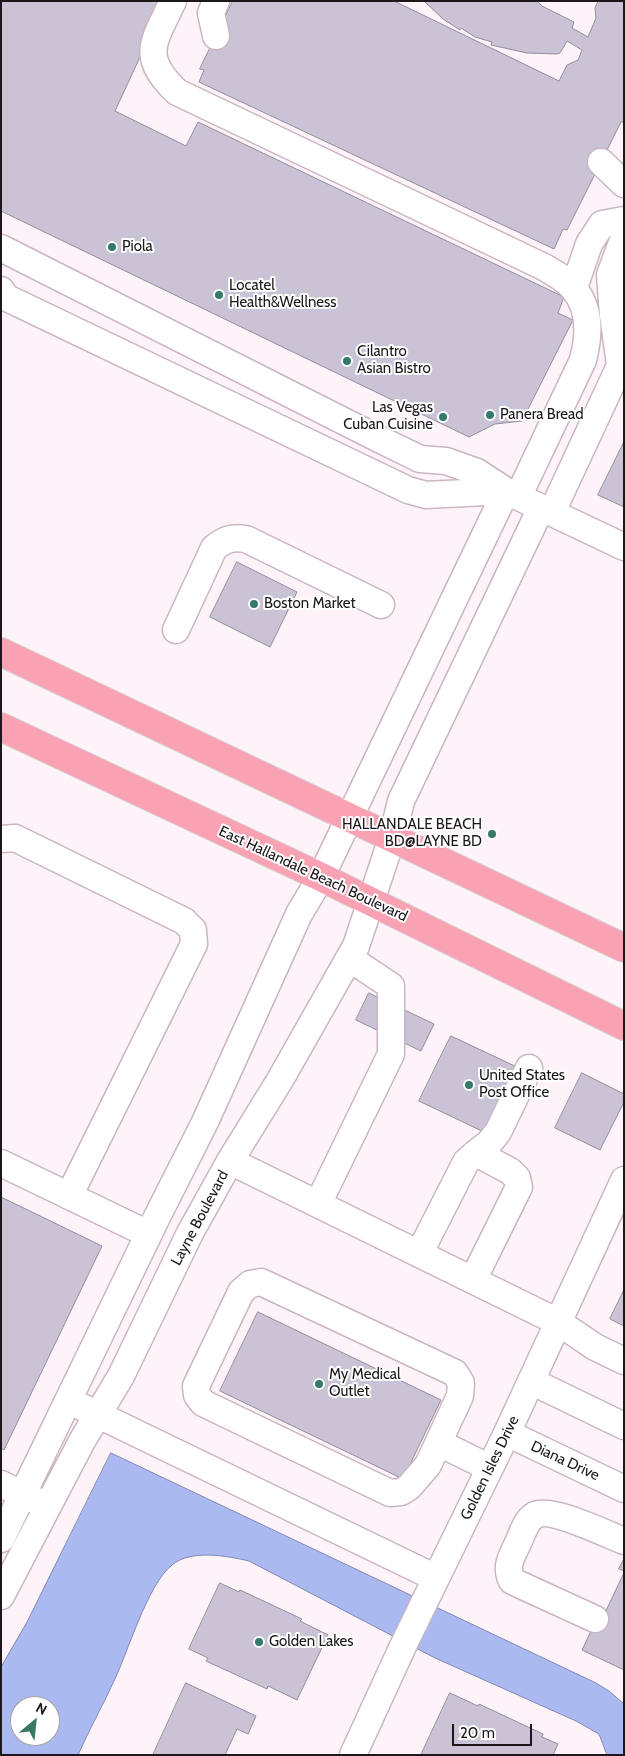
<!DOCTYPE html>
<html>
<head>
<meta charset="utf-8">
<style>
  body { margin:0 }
  #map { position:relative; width:625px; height:1756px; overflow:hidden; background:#fff3fa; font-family:Cabin,sans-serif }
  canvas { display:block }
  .frame { position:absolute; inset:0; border:2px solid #1d171b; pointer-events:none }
  .north { position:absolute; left:10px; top:1696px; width:50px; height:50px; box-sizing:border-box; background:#fff; border:1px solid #a5a2a4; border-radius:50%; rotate:28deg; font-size:14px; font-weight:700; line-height:20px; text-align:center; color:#1d171b }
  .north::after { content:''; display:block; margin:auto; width:18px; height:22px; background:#377969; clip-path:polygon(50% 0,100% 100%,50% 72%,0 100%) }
  .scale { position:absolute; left:452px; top:1724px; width:80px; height:22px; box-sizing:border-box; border:2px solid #1d171b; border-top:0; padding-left:6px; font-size:15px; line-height:18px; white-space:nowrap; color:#1d171b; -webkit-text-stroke:4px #fff; paint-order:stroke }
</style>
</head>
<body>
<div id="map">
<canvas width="625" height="1756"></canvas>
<div class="frame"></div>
<div class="north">N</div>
<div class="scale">20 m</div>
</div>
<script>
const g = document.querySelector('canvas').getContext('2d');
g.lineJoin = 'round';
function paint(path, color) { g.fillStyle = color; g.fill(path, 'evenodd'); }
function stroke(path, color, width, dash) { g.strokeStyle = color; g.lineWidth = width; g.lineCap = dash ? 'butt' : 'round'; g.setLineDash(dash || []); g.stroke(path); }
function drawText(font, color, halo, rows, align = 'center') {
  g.font = font + ' Cabin,sans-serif'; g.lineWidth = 4; g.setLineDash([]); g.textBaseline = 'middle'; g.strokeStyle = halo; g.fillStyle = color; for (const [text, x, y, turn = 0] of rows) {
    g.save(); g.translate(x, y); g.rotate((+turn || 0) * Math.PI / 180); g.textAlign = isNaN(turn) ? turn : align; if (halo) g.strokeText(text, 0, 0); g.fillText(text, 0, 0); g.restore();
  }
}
const water = new Path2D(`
  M111,1453L596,1683L609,1691L624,1704V1755H607L599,1734L576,1721L435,1658L249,1561C227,1556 191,1549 172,1565C147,1585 128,1653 113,1683C102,1707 89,1730 78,1755H1V1667L27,1622ZM20,1706H50V1736H20Z`);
paint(water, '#abb9f1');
stroke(water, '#8088b1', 1);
const building = new Path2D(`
  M1,1H166L115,111L186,146L198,122L564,297L558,313L573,320L522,421L495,424L469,437L1,211Z
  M233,1H394L559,81L567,65L578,60L582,50L567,41L560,53L557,54L527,53L491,45L492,42L475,37L461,28L460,30L443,19L424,1H537L542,6L574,22L572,28L588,37L596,18L595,8L598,1H624V122H621L567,230L563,229L554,249L199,82L204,70L200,69Z
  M624,442V507L598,495Z
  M237,562L297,592L270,647L210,617Z
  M369,993L434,1024L421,1051L356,1020Z
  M451,1036L519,1068L488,1134L419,1101Z
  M582,1073L624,1094V1102L600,1150L555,1128Z
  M1,1197L102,1246L4,1450L1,1448Z
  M624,1290V1326L610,1319Z
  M258,1312L441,1400L403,1479L220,1391Z
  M624,1559V1571L619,1569Z
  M624,1573V1670L582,1650L592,1629L596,1631Z
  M220,1583L239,1592L240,1590L302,1619L300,1621L328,1635L297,1700L268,1686L267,1689L206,1661L208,1658L189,1649Z
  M186,1683L256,1716L248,1734L237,1729L225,1755H153Z
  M450,1693L478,1706L479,1704L543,1734L542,1737L558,1744L553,1755H421Z`);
paint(building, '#cac2d5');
stroke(building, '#938c9d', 1);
const minor = new Path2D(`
  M173,1C154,42 139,56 177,92L544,267C554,273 566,279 573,288C591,308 589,337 583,360L518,497
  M216,36L211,13L216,1
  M601,162L624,184
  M1,248L377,438L420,459L446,461L477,472L506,491L624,547
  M574,288L589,244L602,224L624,220
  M1,290L5,297L408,490L426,495L506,491
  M620,365L613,315L610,275L624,237
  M552,512L624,357
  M176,630L214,548C225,539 232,537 246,539L381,605
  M1,839L15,838L184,921L193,930L194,944L69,1196
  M476,1153L489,1143L498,1132L529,1068
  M230,1161L558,1322L595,1347L624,1361
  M1,1163L148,1234
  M318,1204L391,1054V986L349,958
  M419,1254L466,1162L476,1153L510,1171L517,1178L519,1187L473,1280
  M261,1282L455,1373L461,1383L460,1396L428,1465L409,1487L401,1492L390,1493L203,1403L197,1395L196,1386L241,1292L250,1284Z
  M531,1381L624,1426
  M82,1407L436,1578
  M507,1433L624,1489
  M439,1443L490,1468
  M1,1484L39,1502
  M1,1539L157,1217L205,1122L299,914L321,877L506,491
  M1,1596L82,1441L121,1376L190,1233L230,1161L280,1080L356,946L392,838L401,801L541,508
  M595,1619L512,1581C505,1567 511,1558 517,1545C522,1535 525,1521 535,1515C551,1507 606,1534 624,1541
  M353,1755L403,1646L507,1433L624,1180`);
const major = new Path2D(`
  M1,652L624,948
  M1,727L321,877L624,1026`);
stroke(minor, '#cab6c3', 29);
stroke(major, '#d6d5d6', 30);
stroke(minor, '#fff', 26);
stroke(major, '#f8a2b3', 28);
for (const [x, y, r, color] of [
  [112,247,5,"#377969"],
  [219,295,5,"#377969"],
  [347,361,5,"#377969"],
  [490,415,5,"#377969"],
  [443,417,5,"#377969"],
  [254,604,5,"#377969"],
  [492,834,5,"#377969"],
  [469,1085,5,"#377969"],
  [319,1384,5,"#377969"],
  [259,1642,5,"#377969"]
]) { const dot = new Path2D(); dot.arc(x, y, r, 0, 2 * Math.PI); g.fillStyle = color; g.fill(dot); stroke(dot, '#fff', 2); }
drawText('15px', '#1d171b', '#fff', [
  ["Piola",122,247],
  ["Locatel",229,286],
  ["Health&Wellness",229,303],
  ["Cilantro",357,352],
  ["Asian Bistro",357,369],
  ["Las Vegas",433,408,"right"],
  ["Cuban Cuisine",433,425,"right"],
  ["Panera Bread",500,415],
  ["Boston Market",264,604],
  ["HALLANDALE BEACH",482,825,"right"],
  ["BD@LAYNE BD",482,842,"right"],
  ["United States",479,1076],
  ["Post Office",479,1093],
  ["My Medical",329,1375],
  ["Outlet",329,1392],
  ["Golden Lakes",269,1642]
], 'left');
drawText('15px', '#1d171b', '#fff', [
  ["East Hallandale Beach Boulevard",313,874,25],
  ["Layne Boulevard",200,1218,-62],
  ["Diana Drive",565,1461,25],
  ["Golden Isles Drive",490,1468,-64]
]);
</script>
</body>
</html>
